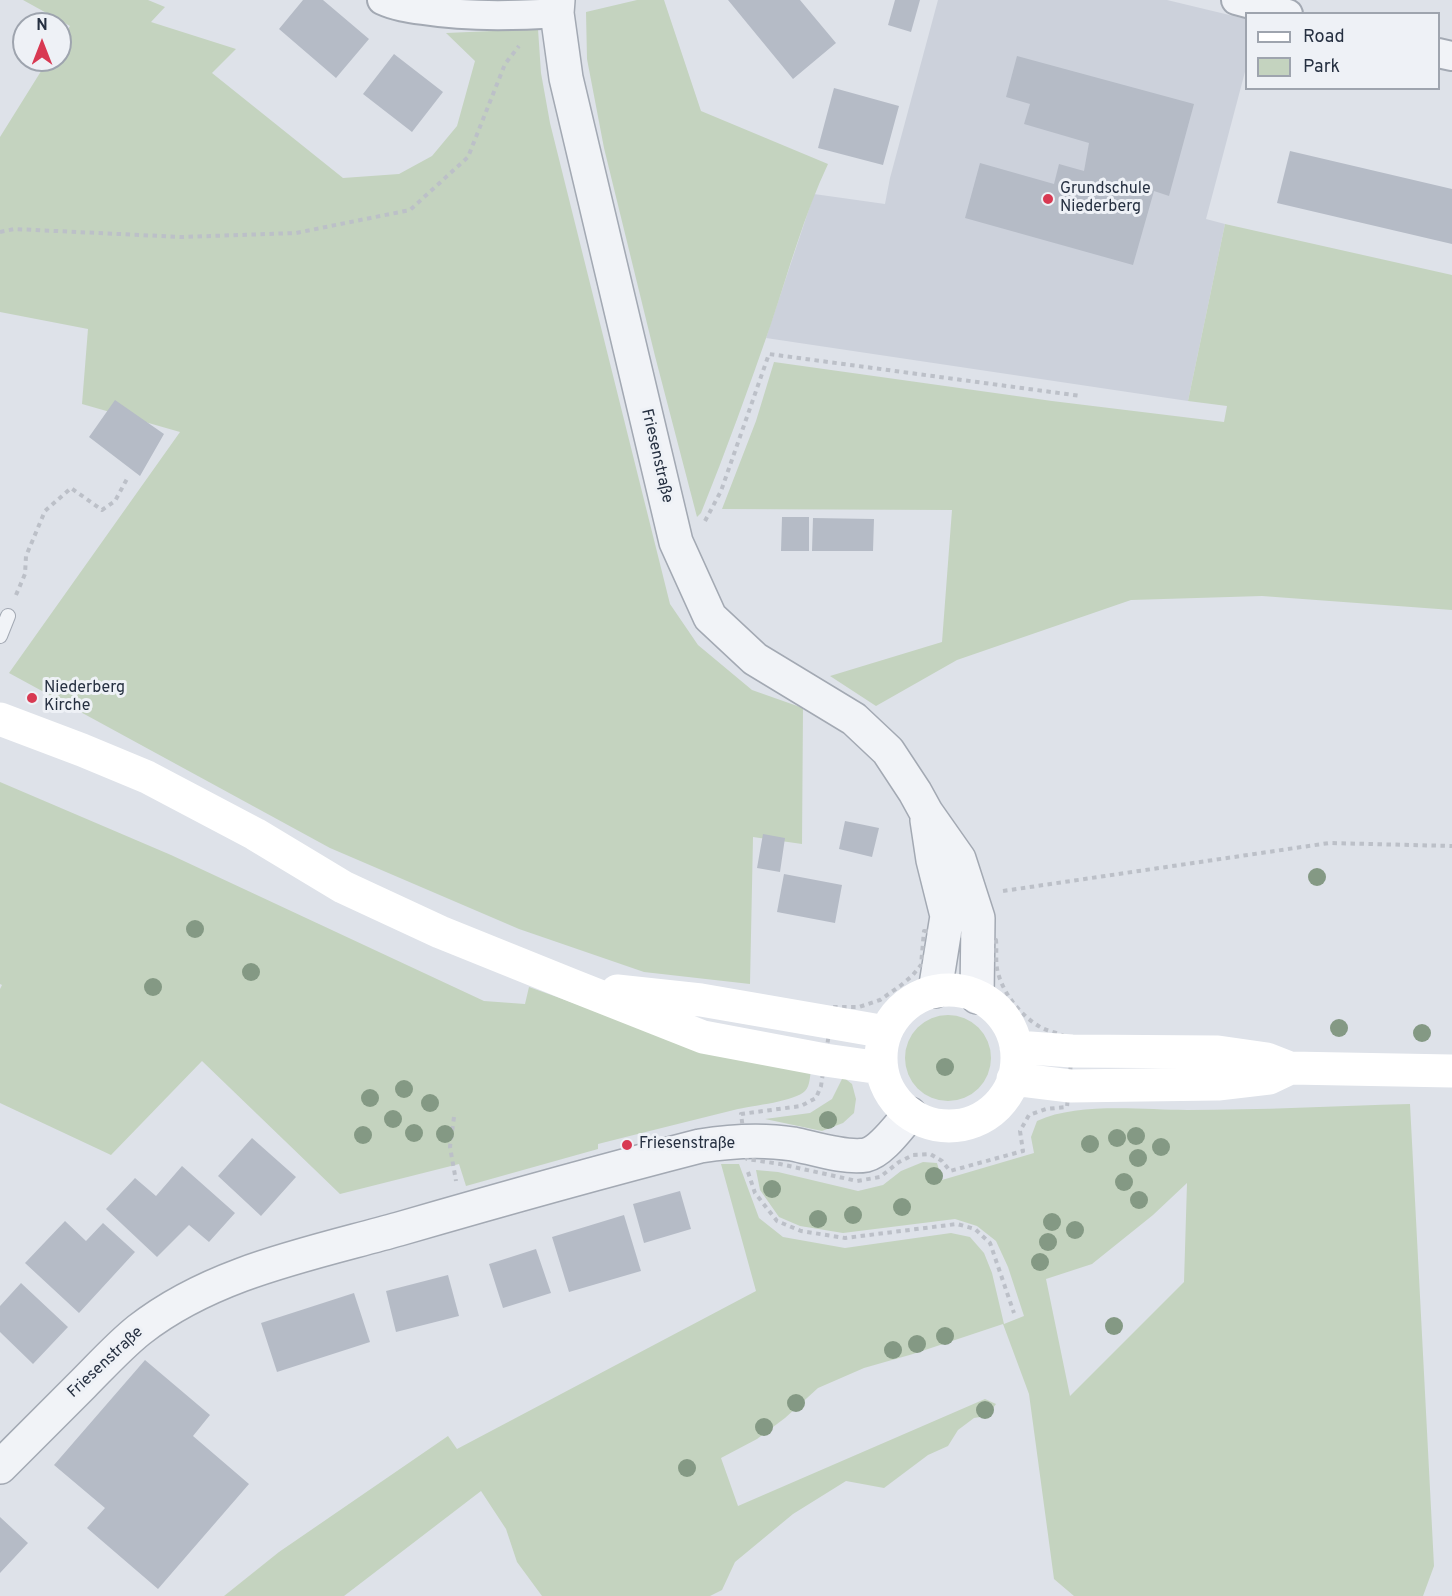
<!DOCTYPE html>
<html>
<head>
<meta charset="utf-8">
<style>
  body { margin:0 }
  #map { position:relative; width:1452px; height:1596px; overflow:hidden; background:#dee2e9; font-family:Overpass,sans-serif }
  canvas { display:block }
  .legend { position:absolute; left:1245px; top:12px; width:195px; height:78px; box-sizing:border-box; background:#eef1f6; border:2px solid #9ea4ae; margin:0; padding:8px 10px; list-style:none; font-size:18px; color:#263041 }
  .legend li { display:flex; align-items:center; gap:12px; height:30px }
  .legend b { width:30px; border:2px solid #9ea4ae }
  .north { position:absolute; left:12px; top:12px; width:60px; height:60px; box-sizing:border-box; background:#eef1f6; border:2px solid #9ea4ae; border-radius:50%; rotate:0deg; font-size:16px; font-weight:700; line-height:24px; text-align:center; color:#263041 }
  .north::after { content:''; display:block; margin:auto; width:21px; height:27px; background:#d83952; clip-path:polygon(50% 0,100% 100%,50% 72%,0 100%) }
</style>
</head>
<body>
<div id="map">
<canvas width="1452" height="1596"></canvas>
<ul class="legend">
<li><b style="height:8px;background:#fff"></b>Road</li>
<li><b style="height:16px;background:#c4d3bf"></b>Park</li>
</ul>
<div class="north">N</div>
</div>
<script>
const g = document.querySelector('canvas').getContext('2d');
g.lineJoin = 'round';
function paint(path, color) { g.fillStyle = color; g.fill(path, 'evenodd'); }
function stroke(path, color, width, dash) { g.strokeStyle = color; g.lineWidth = width; g.lineCap = dash ? 'butt' : 'round'; g.setLineDash(dash || []); g.stroke(path); }
function drawText(font, color, halo, rows, align = 'center') {
  g.font = font + ' Overpass,sans-serif'; g.lineWidth = 6; g.setLineDash([]); g.textBaseline = 'middle'; g.strokeStyle = halo; g.fillStyle = color; for (const [text, x, y, turn = 0] of rows) {
    g.save(); g.translate(x, y); g.rotate((+turn || 0) * Math.PI / 180); g.textAlign = isNaN(turn) ? turn : align; if (halo) g.strokeText(text, 0, 0); g.fillText(text, 0, 0); g.restore();
  }
}
paint(new Path2D(`
  M938,0H1167L1246,19V68L1206,219L1225,224L1188,401L766,338L814,194L885,204L890,178Z`), '#ccd1db');
paint(new Path2D(`
  M23,0H148L165,7L151,22L236,49L212,73L343,178L399,174L432,156L457,126L475,61L446,33L538,29L541,73L550,123L670,604L698,645L752,690L803,708L802,844L753,837L750,984L644,972L519,929L330,848L9,673L180,432L82,404L88,329L0,312V137L48,60H60V41L70,26Z
  M637,0H664L701,111L828,164C804,215 789,270 771,324C749,387 726,451 701,513L697,517L655,356L604,148L587,59L586,12Z
  M1225,224L1452,275V610L1262,596L1131,600L957,660L876,706L830,676L942,642L952,510L722,509L756,421L774,362L1052,401L1224,422L1227,406L1188,401Z
  M0,782L171,855L484,1001L525,1004L529,987L593,1010L811,1069C810,1076 810,1086 805,1091C796,1101 752,1106 738,1109C691,1121 644,1132 598,1144V1149L466,1186L459,1164L340,1194L202,1061L111,1155L0,1103V989L2,985L0,984Z
  M905 1058a43 43 0 1 1 86 0a43 43 0 1 1-86 0Z
  M843,1077L852,1084L856,1099L854,1113L843,1123L822,1131L765,1119L810,1113L832,1099Z
  M1410,1104L1434,1566L1423,1596H1074L1054,1579L1029,1394L1003,1324L913,1354L864,1368L818,1388L785,1418L757,1439L721,1458L738,1506L985,1399L996,1404L987,1416L974,1418L958,1430L948,1446L928,1455L884,1488L846,1481L793,1514L735,1562L722,1590L710,1596H542L517,1562L506,1529L481,1491L344,1596H224L279,1552L448,1436L457,1449L756,1291L721,1164H739L759,1218L783,1237L845,1248L951,1233L970,1237L984,1253L992,1273L1004,1324L1024,1316L1008,1267L996,1241L977,1226L955,1219L843,1233L800,1226L779,1217L760,1190L756,1170L778,1172L858,1191L883,1185L901,1171L923,1162L937,1163L942,1180L1034,1153L1031,1137L1037,1121C1078,1102 1142,1110 1187,1110C1261,1110 1336,1106 1410,1104ZM1187,1183L1184,1282L1070,1396L1046,1279L1092,1264L1153,1215Z`), '#c4d3bf');
paint(new Path2D(`
  M303,0H323L369,39L336,78L279,29Z
  M728,0H800L836,43L793,79Z
  M895,0H920L911,32L888,25Z
  M394,54L443,92L412,132L363,94Z
  M1017,56L1194,104L1169,196L1154,191L1133,265L965,218L980,163L1054,184L1059,164L1084,171L1089,143L1024,124L1030,104L1006,97Z
  M834,88L899,106L883,165L818,148Z
  M1290,151L1452,189V244L1277,203Z
  M115,400L164,434L140,476L89,437Z
  M782,517H809V551H781Z
  M813,518L874,519L873,551H812Z
  M845,821L879,828L872,857L839,849Z
  M763,834L785,838L780,872L757,868Z
  M784,874L842,885L835,923L777,912Z
  M252,1138L296,1177L261,1216L218,1176Z
  M182,1166L235,1213L209,1242L189,1225L157,1257L106,1209L135,1178L156,1196Z
  M680,1191L691,1229L644,1243L633,1204Z
  M624,1215L641,1271L569,1292L552,1237Z
  M65,1221L86,1241L103,1223L135,1252L79,1313L25,1263Z
  M536,1249L551,1293L503,1308L489,1264Z
  M448,1275L459,1316L396,1332L386,1291Z
  M21,1283L68,1327L33,1364L0,1332V1306Z
  M354,1293L370,1342L277,1372L261,1323Z
  M145,1360L210,1415L193,1436L249,1484L158,1589L87,1528L105,1508L54,1465Z
  M0,1517L28,1543L0,1573Z`), '#b5bbc6');
const service = new Path2D(`
  M0,636L8,616`);
const minor = new Path2D(`
  M382,0C395,6 409,8 423,10C467,17 513,16 557,13
  M1236,0L1288,14
  M1438,53L1452,56`);
const tertiary = new Path2D(`
  M558,0L557,13L566,78L676,542L710,617L755,659L854,719L888,751L915,792L926,812L959,859L978,918L977,997
  M927,820L933,860L947,916L935,991
  M0,1467C28,1439 56,1411 83,1384C101,1366 119,1346 139,1330C213,1272 310,1254 399,1229C499,1200 599,1172 700,1146C731,1141 762,1139 793,1144C813,1148 846,1159 866,1155C882,1151 899,1126 910,1114`);
stroke(service, '#a3a9b3', 16);
stroke(minor, '#a3a9b3', 32);
stroke(tertiary, '#a3a9b3', 36);
stroke(new Path2D(`
  M0,232L14,229L182,237L296,233L410,210L468,157L505,64L519,46
  M705,521L721,491L769,354L1081,396
  M16,595L25,574L26,556L45,511L71,488L102,510L115,501L128,477
  M1003,891L1329,843L1452,846
  M924,931L996,940C997,950 995,963 998,973C1004,995 1022,1017 1042,1028C1050,1032 1060,1033 1068,1038L1072,1051L1067,1107L1046,1109L1029,1115L1020,1131L1023,1151L950,1171L942,1161L930,1154L913,1155L899,1162L880,1177L857,1181L780,1164L747,1159L741,1114L801,1106L816,1098L821,1086L833,1007H859L880,1000L900,986L912,976L921,965Z
  M454,1117L450,1147L456,1181
  M748,1172L755,1193L777,1221L801,1231L845,1238L957,1224L975,1229L990,1243L1014,1313`), '#bcc0c8', 4, [4.5, 4.5]);
stroke(service, '#f1f3f7', 14);
stroke(minor, '#f1f3f7', 28);
stroke(tertiary, '#f1f3f7', 33);
stroke(new Path2D(`
  M0,719L82,750L147,777L255,834L343,887L440,932L574,986L703,1037L825,1060L881,1068
  M881 1058a68 68 0 1 1 136 0a68 68 0 1 1-136 0Z
  M617,991L701,1000L886,1032
  M1016,1047L1072,1051L1218,1052L1267,1059L1290,1068L1452,1071
  M1013,1079L1070,1086L1218,1084L1269,1078L1290,1068`), '#fff', 33);
g.fillStyle = '#849984';
for (const [x, y] of [
  [1317,877],
  [195,929],
  [251,972],
  [153,987],
  [1339,1028],
  [1422,1033],
  [945,1067],
  [404,1089],
  [370,1098],
  [430,1103],
  [393,1119],
  [828,1120],
  [414,1133],
  [445,1134],
  [363,1135],
  [1136,1136],
  [1117,1138],
  [1090,1144],
  [1161,1147],
  [1138,1158],
  [934,1176],
  [1124,1182],
  [772,1189],
  [1139,1200],
  [902,1207],
  [853,1215],
  [818,1219],
  [1052,1222],
  [1075,1230],
  [1048,1242],
  [1040,1262],
  [1114,1326],
  [945,1336],
  [917,1344],
  [893,1350],
  [796,1403],
  [985,1410],
  [764,1427],
  [687,1468]
]) { g.beginPath(); g.arc(x, y, 9, 0, 2 * Math.PI); g.fill(); }
for (const [x, y, r, color] of [
  [1048,199,6,"#d83952"],
  [32,698,6,"#d83952"],
  [627,1145,6,"#d83952"]
]) { const dot = new Path2D(); dot.arc(x, y, r, 0, 2 * Math.PI); g.fillStyle = color; g.fill(dot); stroke(dot, '#eef1f6', 2); }
drawText('16px', '#263041', '#eef1f6', [
  ["Grundschule",1060,190],
  ["Niederberg",1060,208],
  ["Niederberg",44,689],
  ["Kirche",44,707],
  ["Friesenstraße",639,1145]
], 'left');
drawText('16px', '#263041', '#eef1f6', [
  ["Friesenstraße",656,456,77],
  ["Friesenstraße",106,1363,-43]
]);
</script>
</body>
</html>
